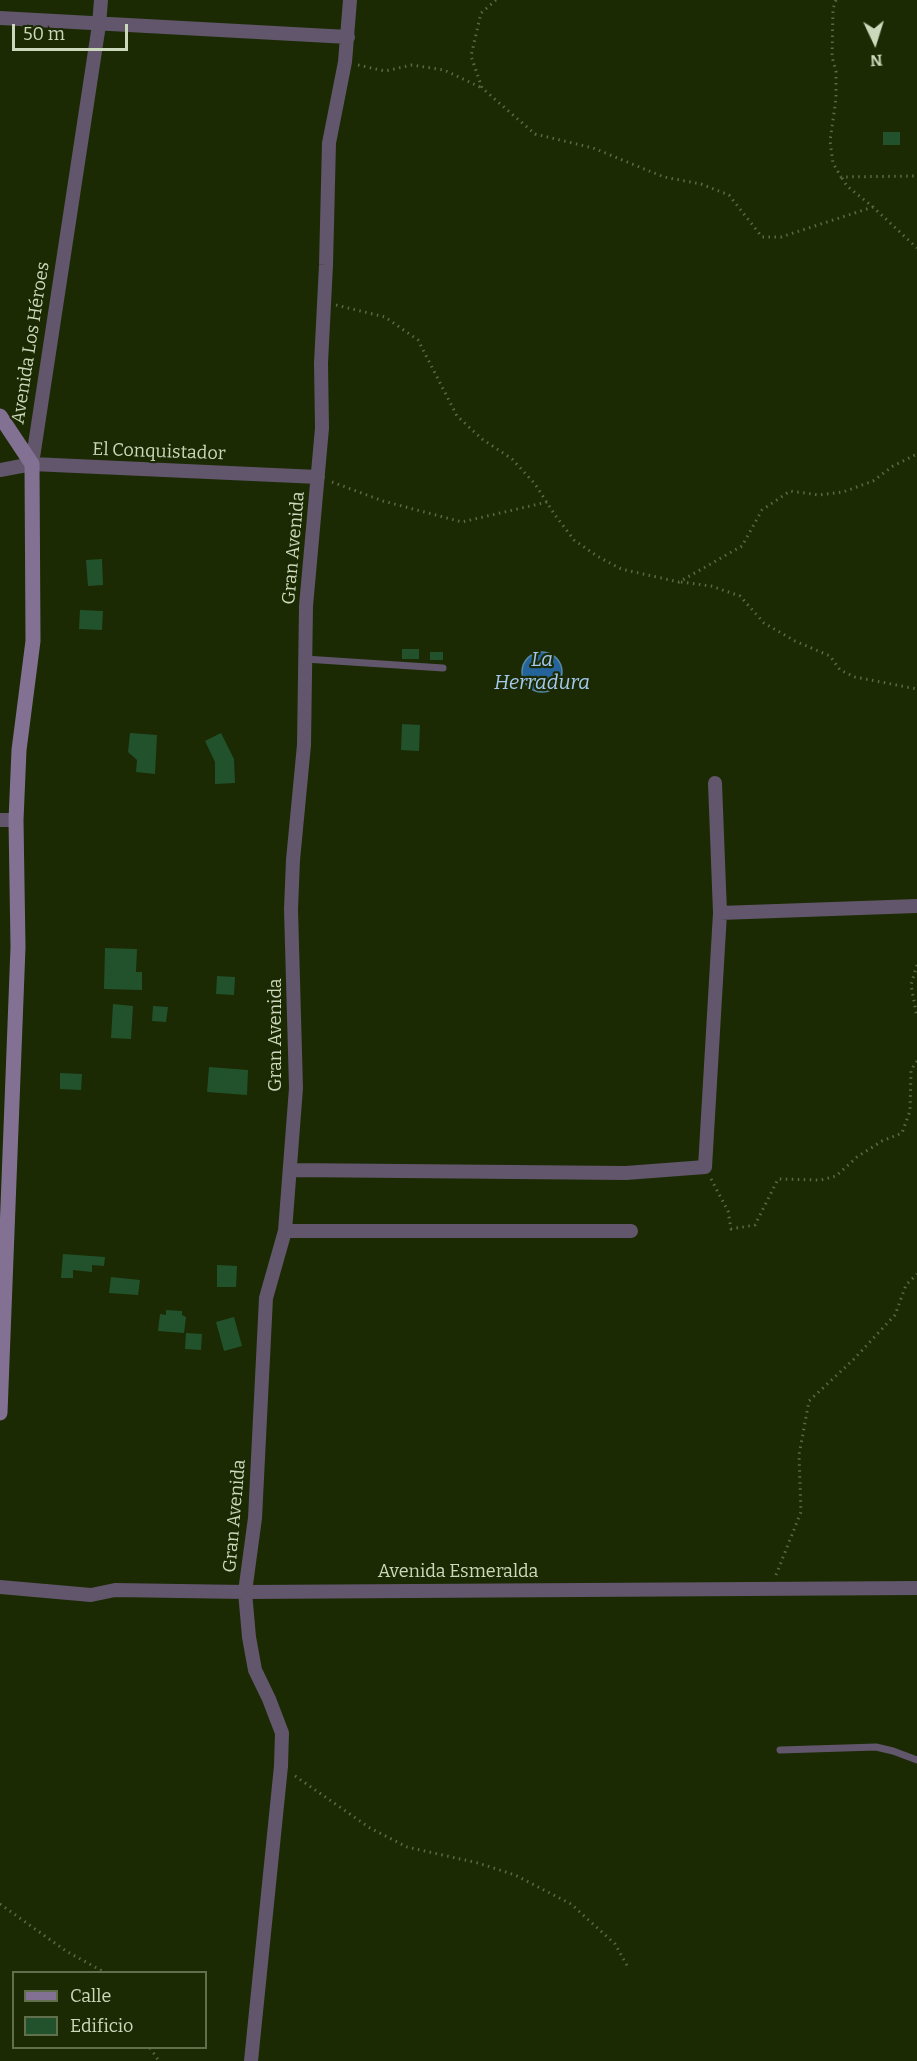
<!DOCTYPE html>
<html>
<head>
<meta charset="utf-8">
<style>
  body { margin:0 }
  #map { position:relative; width:917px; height:2061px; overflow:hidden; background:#1b2a02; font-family:Bitter,serif }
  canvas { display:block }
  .legend { position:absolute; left:12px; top:1971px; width:195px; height:78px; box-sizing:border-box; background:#1b2a02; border:2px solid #61704c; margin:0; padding:8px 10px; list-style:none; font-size:18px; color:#cbd8bc }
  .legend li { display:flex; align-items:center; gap:12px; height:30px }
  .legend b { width:30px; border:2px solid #61704c }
  .north { position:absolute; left:845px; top:12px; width:60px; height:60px; -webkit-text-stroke:4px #1b2a02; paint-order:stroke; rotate:176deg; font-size:16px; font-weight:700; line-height:24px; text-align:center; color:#cbd8bc }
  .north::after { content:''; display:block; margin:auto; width:21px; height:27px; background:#cbd8bc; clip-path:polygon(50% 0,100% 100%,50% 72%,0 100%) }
  .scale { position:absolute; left:12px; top:24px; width:116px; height:27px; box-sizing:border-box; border:3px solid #cbd8bc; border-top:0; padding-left:8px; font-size:18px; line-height:21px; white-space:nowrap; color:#cbd8bc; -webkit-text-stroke:4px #1b2a02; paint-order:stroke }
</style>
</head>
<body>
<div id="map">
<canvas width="917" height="2061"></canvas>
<ul class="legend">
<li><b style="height:8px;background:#837193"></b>Calle</li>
<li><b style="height:16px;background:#22522c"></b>Edificio</li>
</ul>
<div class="north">N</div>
<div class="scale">50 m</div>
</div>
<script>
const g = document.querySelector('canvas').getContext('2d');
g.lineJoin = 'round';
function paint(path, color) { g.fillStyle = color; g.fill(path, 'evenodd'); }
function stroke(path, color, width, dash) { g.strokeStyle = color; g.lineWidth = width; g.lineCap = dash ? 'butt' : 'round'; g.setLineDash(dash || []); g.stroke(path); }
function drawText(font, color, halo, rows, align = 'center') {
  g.font = font + ' Bitter,serif'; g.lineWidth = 4.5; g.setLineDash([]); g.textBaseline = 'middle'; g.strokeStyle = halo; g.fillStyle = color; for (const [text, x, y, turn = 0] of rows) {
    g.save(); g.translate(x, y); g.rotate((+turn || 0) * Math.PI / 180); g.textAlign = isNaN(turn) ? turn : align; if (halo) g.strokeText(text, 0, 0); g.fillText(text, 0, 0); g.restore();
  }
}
const water = new Path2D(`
  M522 672a20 20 0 1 1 40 0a20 20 0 1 1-40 0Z`);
paint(water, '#25649a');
stroke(water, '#5787a4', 1.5);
paint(new Path2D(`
  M883,132H900V145H883Z
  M102,559L103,585L88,586L86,560Z
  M80,610L103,611L102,630L79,629Z
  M402,649H419V659H402Z
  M430,652H443V660H430Z
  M402,724L420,725L419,751L401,750Z
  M130,733L157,735L155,774L136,772L137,760L128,752Z
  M221,733L234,759L235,783L215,784V762L205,741Z
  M105,948L137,949L136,972H142V990L104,989Z
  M217,976L235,977L234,995L216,994Z
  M113,1004L133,1006L131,1039L111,1038Z
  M153,1006L168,1007L166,1022L152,1021Z
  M209,1067L248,1070L247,1095L207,1092Z
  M60,1073L82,1074L81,1090L60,1089Z
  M63,1254L105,1257L104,1266L92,1265V1272L73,1270V1278H61Z
  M217,1265L237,1266L236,1287H217Z
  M111,1277L140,1280L138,1295L109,1293Z
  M166,1310L182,1311V1315L186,1317L184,1333L158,1331L160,1314L166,1315Z
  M234,1317L242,1346L224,1351L216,1322Z
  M186,1333L202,1334L201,1350L185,1349Z`), '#22522c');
stroke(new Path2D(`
  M496,0L481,13L471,56L482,88L535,134L593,148L664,177L701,184L729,195L762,237H781L873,207
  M836,0L833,9L832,57L836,71V99L830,141L833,163L841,177L917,176
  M358,65L385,71L412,65L444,70L482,88
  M842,178L847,186L873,207L917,248
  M336,305L385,317L418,340L457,416L482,439L512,459L535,484L555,515L574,540L597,556L621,569L679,582L742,546L762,510L790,491L819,495L843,492L873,481L893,466L917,454
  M332,482L383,501L462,522L547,502
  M681,582L711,586L740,596L764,623L795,641L830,656L840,670L855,677L917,689
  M917,965L911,985L917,1017
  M711,1179L728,1211L731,1229L755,1225L778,1179L821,1180L836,1176L857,1157L882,1141L902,1133L910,1111L911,1070L917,1061
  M776,1575L801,1512L799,1455L809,1401L854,1359L895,1315L906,1285L917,1274
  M295,1776L370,1828L407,1847L478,1863L515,1875L571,1904L615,1944L629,1969
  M0,1904L66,1951L104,1972
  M150,2048L159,2061`), '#5b6945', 3, [1.5, 4.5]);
stroke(new Path2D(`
  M305,659L443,668
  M780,1750L876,1747L893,1751L917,1760`), '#61566b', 7);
stroke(new Path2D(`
  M0,18L348,37
  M32,464L99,25L101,0
  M0,470L32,464L318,477
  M0,820H16
  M720,913L917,906
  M290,1170L626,1173L705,1167L720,913L715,783
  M285,1231H631
  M0,1587L91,1595L115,1590L245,1592L917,1588
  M251,2061L281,1766L282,1733L269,1699L255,1670L249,1637L245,1592L255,1518L266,1298L285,1231L296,1088L291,909L293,860L304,745L306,606L322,428L321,363L326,265L329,143L345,62L350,0`), '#61566b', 14);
stroke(new Path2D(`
  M0,416L32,464L33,641L19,750L16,820L18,947L0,1413`), '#837193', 15);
drawText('18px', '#cbd8bc', '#1b2a02', [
  ["Avenida Los Héroes",31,343,-81],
  ["El Conquistador",159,452,2],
  ["Gran Avenida",294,548,-85],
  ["Gran Avenida",276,1035,-90],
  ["Gran Avenida",235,1516,-85],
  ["Avenida Esmeralda",458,1572]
]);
drawText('italic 20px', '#a3c9ee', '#1b2a02', [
  ["La",542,660],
  ["Herradura",542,683]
]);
</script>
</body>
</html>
